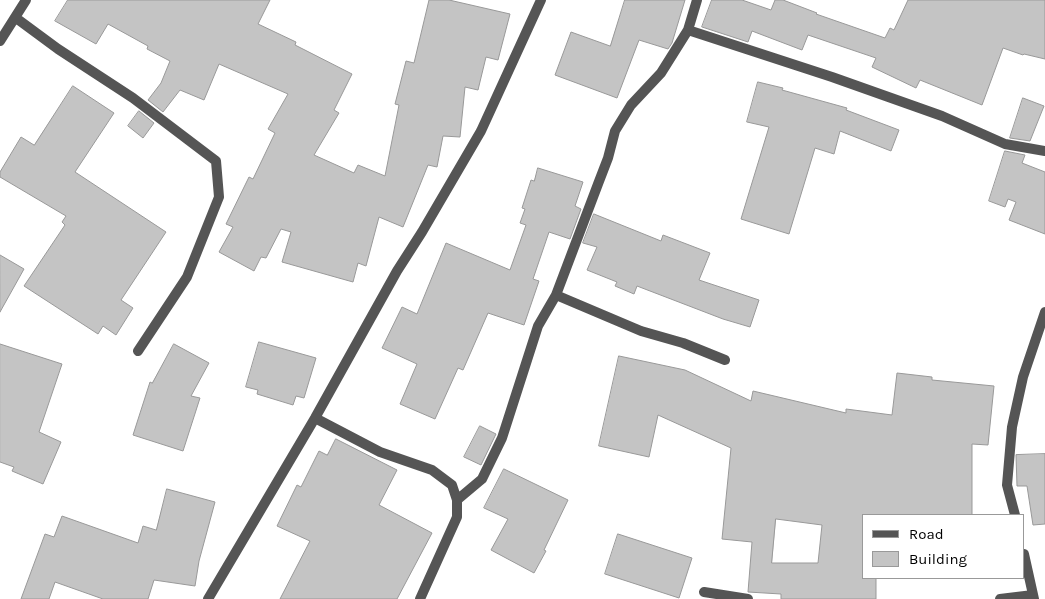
<!DOCTYPE html>
<html>
<head>
<meta charset="utf-8">
<style>
  body { margin:0 }
  #map { position:relative; width:1045px; height:599px; overflow:hidden; background:#fff; font-family:Karla,sans-serif }
  canvas { display:block }
  .legend { position:absolute; left:862px; top:514px; width:162px; height:65px; box-sizing:border-box; background:#fff; border:1px solid #999; margin:0; padding:6px 9px; list-style:none; font-size:15px; color:#000 }
  .legend li { display:flex; align-items:center; gap:10px; height:25px }
  .legend b { width:25px; border:1px solid #999 }
</style>
</head>
<body>
<div id="map">
<canvas width="1045" height="599"></canvas>
<ul class="legend">
<li><b style="height:6px;background:#555"></b>Road</li>
<li><b style="height:14px;background:#c4c4c4"></b>Building</li>
</ul>
</div>
<script>
const g = document.querySelector('canvas').getContext('2d');
g.lineJoin = 'round';
function paint(path, color) { g.fillStyle = color; g.fill(path, 'evenodd'); }
function stroke(path, color, width, dash) { g.strokeStyle = color; g.lineWidth = width; g.lineCap = dash ? 'butt' : 'round'; g.setLineDash(dash || []); g.stroke(path); }
const building = new Path2D(`
  M68,0H270L258,24L296,42L295,45L352,74L334,110L339,113L314,155L354,173L358,165L385,176L399,105L395,104L406,61L414,63L429,0H449L510,14L498,60L486,57L478,90L465,87L460,137L443,136L437,167L428,165L403,227L379,217L366,266L358,263L353,282L282,262L291,232L281,229L266,258L261,257L254,271L219,252L233,227L226,224L249,177L253,179L275,133L268,129L288,94L219,64L204,100L180,90L163,112L148,100L161,83L170,61L147,49L148,46L108,24L96,44L55,21Z
  M625,0H685L672,43L668,49L639,40L617,98L555,75L571,32L610,46Z
  M712,0H742L771,10L775,0H783L817,13L816,14L885,38L890,28L894,30L908,0H1045V59L1024,54L1023,55L1003,48L982,105L920,80L916,88L872,67L876,58L808,35L802,50L752,31L748,42L702,27Z
  M758,82L783,88L782,90L847,108L846,110L899,130L891,151L840,131L834,154L815,148L789,234L741,219L769,127L747,122Z
  M73,86L114,113L75,172L166,232L121,300L133,308L116,335L103,326L98,334L24,286L65,225L62,222L66,216L0,177V172L21,137L34,145Z
  M1023,98L1044,106L1030,141L1010,138Z
  M139,111L154,123L143,138L128,126Z
  M1005,151L1025,155L1022,163L1045,172V234L1009,220L1016,202L1008,199L1005,207L989,201Z
  M538,168L583,182L575,206L581,209L570,239L549,232L533,279L539,281L524,325L488,313L463,370L458,368L435,419L400,404L417,364L382,348L402,307L417,314L446,243L510,270L526,225L520,223L525,209L522,208L531,180L534,181Z
  M594,214L661,241L663,235L710,253L699,280L759,300L750,327L723,319L637,286L634,294L615,286L617,282L587,270L597,247L583,243Z
  M0,255L24,269L0,312Z
  M259,342L316,358L304,398L296,396L293,405L257,394L258,390L246,387Z
  M0,344L62,364L39,432L61,442L43,484L12,471L14,467L0,462Z
  M174,344L209,363L191,396L200,398L183,451L133,435L150,382L152,383Z
  M619,356L685,370L751,401L753,391L846,413V409L892,415L897,373L932,377V380L994,386L988,445L972,444V515H864V578H876V599H781V594L748,592L752,542L722,539L731,448L658,415L649,457L599,446ZM776,519L822,525L818,563H772Z
  M480,426L496,434L481,465L464,457Z
  M336,439L397,470L379,505L432,533L397,599H280L310,541L277,526L297,485L301,487L319,451L327,455Z
  M1045,454V524L1033,525L1027,486H1017L1016,455Z
  M504,469L568,500L544,550L546,551L534,573L491,550L508,519L484,508Z
  M167,489L215,502L199,561L195,586L154,580L148,599H103L55,582L49,599H21L45,534L54,537L62,516L138,543L143,526L156,530Z
  M618,534L692,558L679,598L605,574Z`);
paint(building, '#c4c4c4');
stroke(building, '#999', 1);
stroke(new Path2D(`
  M16,18L58,49L133,98L216,161L219,197L187,277L138,351
  M688,30L832,77L942,116L1005,144L1045,151
  M0,41L26,0
  M556,295L641,331L683,343L725,360
  M315,418L380,452L432,470L452,485L457,500V517L420,599
  M457,500L482,479L502,438L538,326L556,295L598,184L608,158L615,131L631,105L661,73L688,30L697,0
  M1015,515L1007,485L1012,427L1023,377L1045,312
  M1024,554L1034,599
  M704,592L748,599
  M208,599L315,418L397,271L422,232L481,131L541,0
  M1000,599L1033,595`), '#555', 10);
</script>
</body>
</html>
